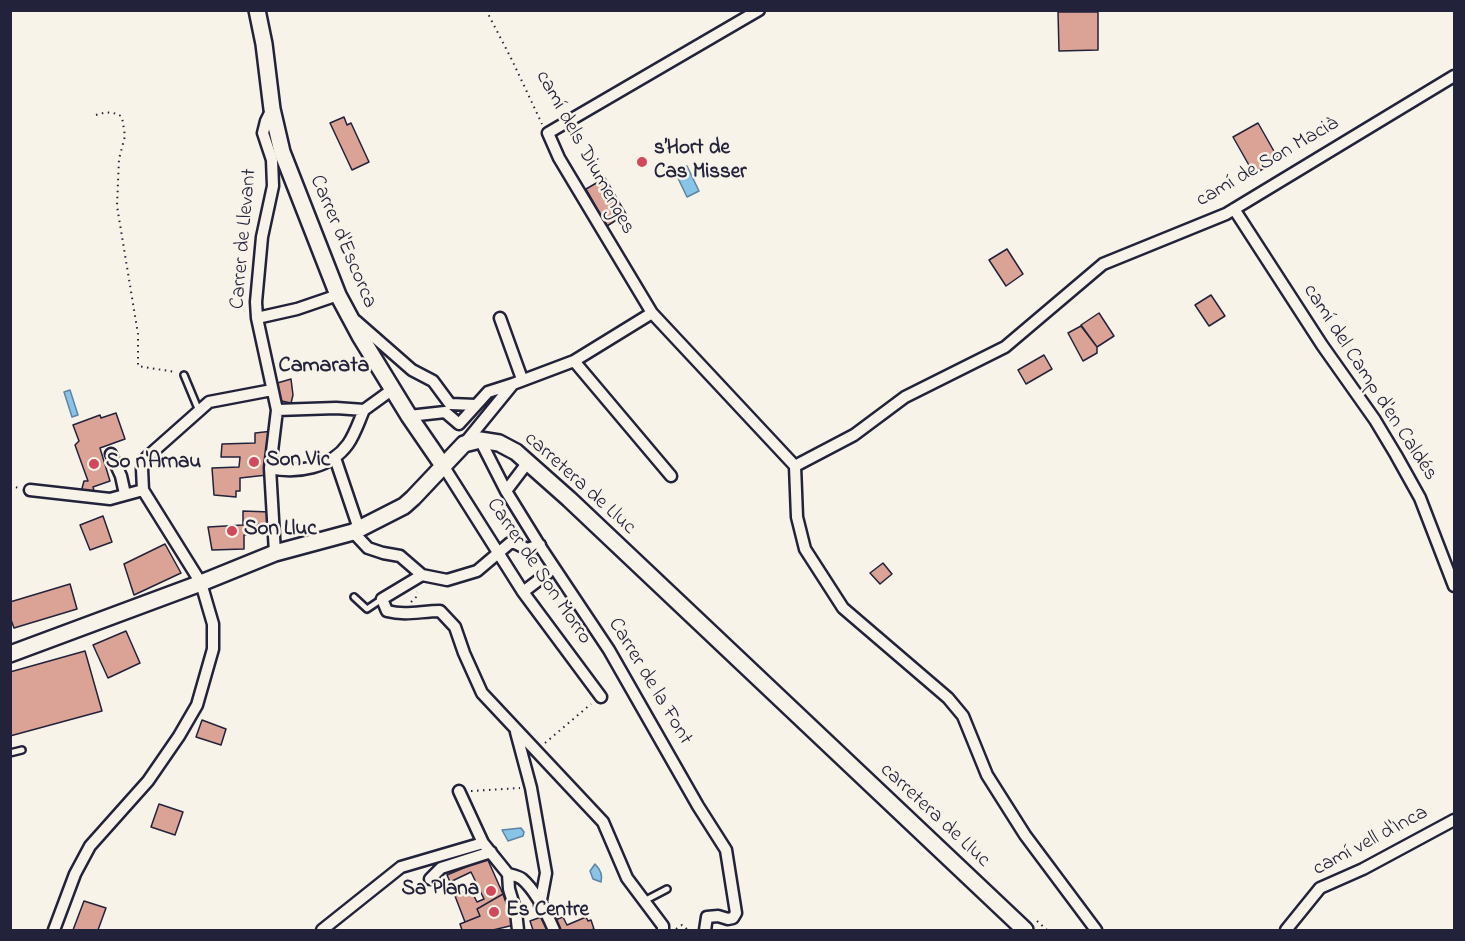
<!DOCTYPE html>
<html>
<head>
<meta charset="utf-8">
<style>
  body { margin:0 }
  #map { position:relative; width:1465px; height:941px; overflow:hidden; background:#f7f3e8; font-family:"Indie Flower",sans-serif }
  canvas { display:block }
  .frame { position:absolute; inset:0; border:12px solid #22223b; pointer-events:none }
</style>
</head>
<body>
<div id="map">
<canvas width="1465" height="941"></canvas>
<div class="frame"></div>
</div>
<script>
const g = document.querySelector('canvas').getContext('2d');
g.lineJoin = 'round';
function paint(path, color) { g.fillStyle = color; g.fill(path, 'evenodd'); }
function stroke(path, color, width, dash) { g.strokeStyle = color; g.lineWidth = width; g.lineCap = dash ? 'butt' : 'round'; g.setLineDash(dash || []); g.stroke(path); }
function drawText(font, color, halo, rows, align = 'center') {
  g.font = font + ' "Indie Flower",sans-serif'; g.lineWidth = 5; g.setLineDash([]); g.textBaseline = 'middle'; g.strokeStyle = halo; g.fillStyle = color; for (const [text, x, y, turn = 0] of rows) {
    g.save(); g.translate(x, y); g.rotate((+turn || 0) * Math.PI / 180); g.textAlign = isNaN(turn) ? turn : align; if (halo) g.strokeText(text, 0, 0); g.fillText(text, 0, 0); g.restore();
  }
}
const water = new Path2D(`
  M687,166L699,191L687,197L675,172Z
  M70,390L78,415L72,417L64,392Z
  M521,828L524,832L523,836L508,841L502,830Z
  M595,864C600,869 603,875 601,882L593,879L590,871Z`);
paint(water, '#88c3e8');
stroke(water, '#5f83a3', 1.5);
const building = new Path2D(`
  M1058,12H1098V50L1059,51Z
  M344,117L347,125L351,123L369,162L352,170L330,123Z
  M1258,123L1279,160L1254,174L1233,137Z
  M605,178L626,214L607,226L586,189Z
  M1007,249L1023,274L1006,286L989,260Z
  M1211,295L1225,316L1209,326L1195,305Z
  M1099,313L1114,336L1097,347L1081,325Z
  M1081,326L1097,347V353L1083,361L1068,333Z
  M1044,355L1052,369L1026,384L1018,370Z
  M291,379L293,395L291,403L277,400L274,384Z
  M116,413L125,439L100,448L110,481L93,487L95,495L81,492L84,481H88L75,445L79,441L73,425L100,415L101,418Z
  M273,431L267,475L240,478V491H236V497L214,495L212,468L239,467L240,457H221L222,444L255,443V433Z
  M243,511L270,512V524H257L256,534L244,535V549L212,550L208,527L243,525Z
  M103,516L112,542L90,550L80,525Z
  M165,544L181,573L134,595L124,564Z
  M883,563L892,574L880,584L870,573Z
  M70,584L77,609L14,628L10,617V602Z
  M126,631L140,663L108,678L93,645Z
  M85,651L102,711L10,736V672Z
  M202,720L226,729L221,745L196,737Z
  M159,804L183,812L175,835L151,827Z
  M487,858L503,894L477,909L480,916L465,922L455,896L470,888L477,902L484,899L471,872L450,882L447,875Z
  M503,894L514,925L493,930H462L460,924L480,916L477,909Z
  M84,901L106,908L98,930H73Z
  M544,916L551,930H533L530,921Z
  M563,917L567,925L586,917L588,921L591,920L594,929L591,930H556L552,921Z`);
paint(building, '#dba396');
stroke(building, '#22223b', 1.5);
const lane = new Path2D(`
  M184,375L199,411
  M354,597L367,609L382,599
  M10,753L22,750
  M644,901L667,889`);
const street = new Path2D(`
  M759,10L548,133L559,158L652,313L795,466L797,517L805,549L843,608L948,698L963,716L987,775L1025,835L1096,930
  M272,109L266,121L263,133L272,160L273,186L262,237L256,302L257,318L277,410L270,468L275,553
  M1234,209L1322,345L1375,420L1396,455L1420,498L1454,586
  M257,318L297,309L338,295
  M500,318L522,379
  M356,321L412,370L433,381L450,404L476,405
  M574,361L671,476
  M513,384L574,361L652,313
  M277,410L336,408L364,410L393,389
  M409,416L445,412L459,424L488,392L513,384L464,444
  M480,440L506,491L543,551L609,650L698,806L726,850L736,913L733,918L728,919L718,916L707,917L705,930
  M111,454L121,476L125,494
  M335,458L359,529
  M795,466L854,435L905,397L1005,347L1103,264L1226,214L1454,76
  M444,467L523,592L601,697
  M270,468C297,474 331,468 348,444C355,434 359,421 364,410
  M30,490L110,499L143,490
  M506,491L528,462
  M353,532L368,548L383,553L400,556L422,575L447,580L477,571L510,543H515L527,549L540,545
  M422,575L382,599L387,611C406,616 421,611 440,611L455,627L464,653L482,693L603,822L627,878L663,926V930
  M523,592L548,573
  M516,732L531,788L546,873L540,905
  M459,791L483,843L508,874L509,889L516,912L518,930
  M508,874C512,875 518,876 522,879C536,891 547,914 554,930
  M430,879L441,868L491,852
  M54,930L75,874L90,846L148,781L179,736L197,705L213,649V624L201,583L143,490L142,469L147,457L209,402L272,390
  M322,930L401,867L483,843
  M1286,930L1320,888L1363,869L1454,820`);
const secondary = new Path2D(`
  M257,10L264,44L272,109L282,152L338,295L360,336L409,416L444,467
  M10,654L201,583L275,553L353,532L404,506L413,498L464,444L480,440L499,443L516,452L569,499L1025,930`);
stroke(lane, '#22223b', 10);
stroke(street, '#22223b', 15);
stroke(secondary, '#22223b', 20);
stroke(new Path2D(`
  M486,10L512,60L542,124
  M96,115C105,112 114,111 122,117L125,136L119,159L117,206L138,334V366L175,372
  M10,486L19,488
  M411,602L416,597L417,592
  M545,743L591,704
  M471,791L520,788
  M1037,921L1047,930
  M676,929L682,925L688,930`), '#22223b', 2, [1.5, 4.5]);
stroke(lane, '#f7f3e8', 5);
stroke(street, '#f7f3e8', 10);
stroke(secondary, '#f7f3e8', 15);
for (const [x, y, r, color] of [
  [642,162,6,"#d1495b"],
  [254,462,6,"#d1495b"],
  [94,464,6,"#d1495b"],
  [232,531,6,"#d1495b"],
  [491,891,6,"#d1495b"],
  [494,912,6,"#d1495b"]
]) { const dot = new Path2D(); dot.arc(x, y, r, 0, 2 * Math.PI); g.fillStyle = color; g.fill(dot); stroke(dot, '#f7f3e8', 2); }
drawText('bold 21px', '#22223b', '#f7f3e8', [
  ["s’Hort de",654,150],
  ["Cas Misser",654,174],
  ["Son Vic",266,462],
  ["So n'Arnau",106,464],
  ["Son Lluc",244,531],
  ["Sa Plana",479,891,"right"],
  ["Es Centre",506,912]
], 'left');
drawText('21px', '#22223b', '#f7f3e8', [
  ["camí dels Diumenges",584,153,61],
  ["camí de Son Macià",1268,163,-30],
  ["Carrer de Llevant",245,239,-85],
  ["Carrer d'Escorca",342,242,67],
  ["camí del Camp d'en Caldés",1369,383,57],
  ["carretera de Lluc",579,484,42],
  ["Carrer de Son Morro",538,572,56],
  ["Carrer de la Font",649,682,59],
  ["carretera de Lluc",934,816,43],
  ["camí vell d'Inca",1371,842,-28]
]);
drawText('bold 22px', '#22223b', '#f7f3e8', [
  ["Camarata",324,367]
]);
</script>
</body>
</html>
